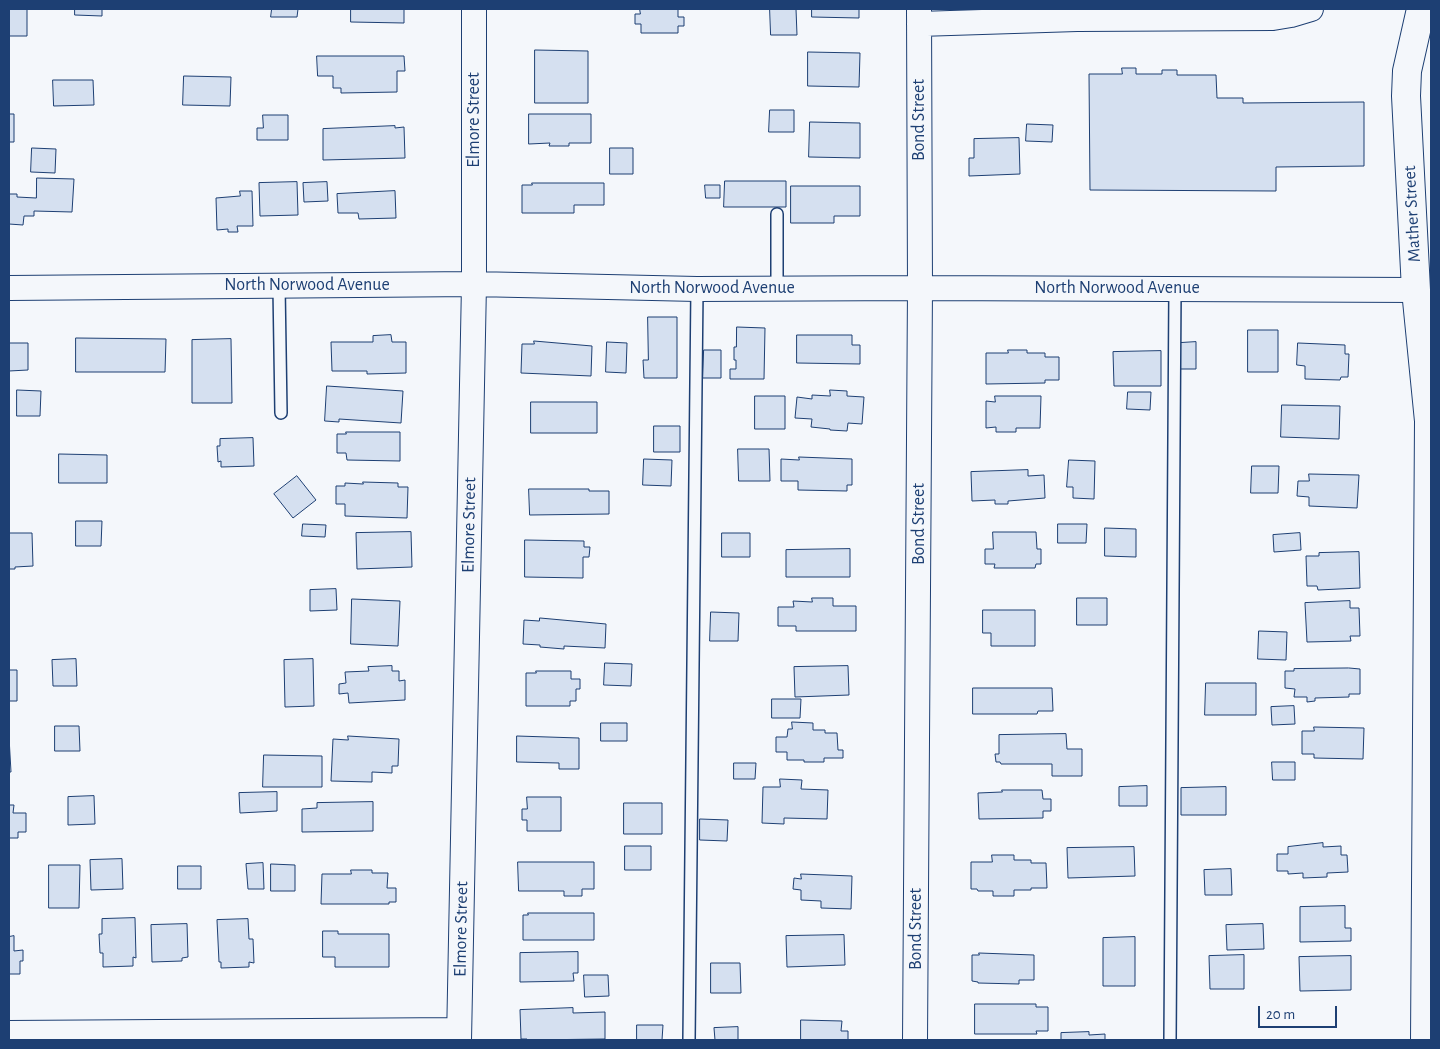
<!DOCTYPE html>
<html>
<head>
<meta charset="utf-8">
<style>
  body { margin:0 }
  #map { position:relative; width:1440px; height:1049px; overflow:hidden; background:#f4f7fb; font-family:"Alegreya Sans",sans-serif }
  canvas { display:block }
  .frame { position:absolute; inset:0; border:10px solid #1d3f73; pointer-events:none }
  .scale { position:absolute; left:1258px; top:1006px; width:79px; height:22px; box-sizing:border-box; border:2px solid #1d3f73; border-top:0; padding-left:6px; font-size:15px; line-height:18px; white-space:nowrap; color:#1d3f73; -webkit-text-stroke:4px #f4f7fb; paint-order:stroke }
</style>
</head>
<body>
<div id="map">
<canvas width="1440" height="1049"></canvas>
<div class="frame"></div>
<div class="scale">20 m</div>
</div>
<script>
const g = document.querySelector('canvas').getContext('2d');
g.lineJoin = 'round';
function paint(path, color) { g.fillStyle = color; g.fill(path, 'evenodd'); }
function stroke(path, color, width, dash) { g.strokeStyle = color; g.lineWidth = width; g.lineCap = dash ? 'butt' : 'round'; g.setLineDash(dash || []); g.stroke(path); }
function drawText(font, color, halo, rows, align = 'center') {
  g.font = font + ' "Alegreya Sans",sans-serif'; g.lineWidth = 4; g.setLineDash([]); g.textBaseline = 'middle'; g.strokeStyle = halo; g.fillStyle = color; for (const [text, x, y, turn = 0] of rows) {
    g.save(); g.translate(x, y); g.rotate((+turn || 0) * Math.PI / 180); g.textAlign = isNaN(turn) ? turn : align; if (halo) g.strokeText(text, 0, 0); g.fillText(text, 0, 0); g.restore();
  }
}
const building = new Path2D(`
  M9,9H27V36H9Z
  M75,9H102V16L75,15Z
  M272,9H298L297,17H271Z
  M351,9H404V23L351,22Z
  M640,9H678V17H684V26H678V33H641V24H635V14H640Z
  M770,9H796L797,35H771Z
  M812,9H859V18L812,17Z
  M535,50L588,51V103H535Z
  M808,52L860,53L859,87L808,86Z
  M317,56H404L405,71H397V92L341,93V88H333V76H318Z
  M1122,68H1136V74H1162V70H1177V75H1216L1217,98H1243V103L1364,102V166L1276,167V191L1090,190L1089,74H1122Z
  M184,76L231,77L230,106L183,105Z
  M53,80H93L94,105L54,106Z
  M770,110H794V132H769Z
  M9,114H14V142H9Z
  M529,114H591V143H569V146H549L550,143L529,144Z
  M263,115H288V140H257V128H263Z
  M810,122L860,123V158L809,157Z
  M1027,124L1053,125L1052,142L1026,141Z
  M395,126V128L404,127L405,158L323,160V129Z
  M1019,138L1020,174L969,176V158H974V139Z
  M32,148L56,149L55,173L31,172Z
  M610,148H633V174H610Z
  M37,178L74,179L72,212L34,211V216H24L23,225L9,224V194H17V197L36,198Z
  M725,181H786V207H724Z
  M297,182L298,215L260,216L259,183Z
  M327,182L328,201L304,202L303,183Z
  M532,183H604V205H574V213H522V185H532Z
  M705,185H720V198H706Z
  M791,186H860V216H834V223H791Z
  M240,191H252L253,226H237L238,232H228V229L217,230L216,198L240,196Z
  M395,191L396,218L359,219L358,213H338L337,194Z
  M648,317H677V378H644L643,360H648Z
  M737,327L765,328L764,379H730V369H736V360H734V347H736Z
  M1248,330H1278V372H1248Z
  M391,335L392,342H406V373L367,374V371H332L331,342H373V336Z
  M797,335H852V345H860V364L797,363Z
  M76,338L166,339L165,372H76Z
  M231,339L232,403H192V340Z
  M534,341L592,346L591,376L521,373L522,344H534Z
  M607,342L627,343L626,373L606,372Z
  M1196,342V369H1180V343Z
  M9,343H28V370L9,371Z
  M1298,343L1345,345V354H1349L1348,377H1341L1340,380L1305,379V366L1297,365Z
  M704,350H721V378H703Z
  M1008,350H1027V353H1045V357H1059V380H1045V383L986,384V353H1008Z
  M1161,351V386H1114L1113,352Z
  M327,386L403,391L401,423L339,419V422L325,421Z
  M17,390L41,391L40,416H17Z
  M830,390L847,391V396L864,397L862,424L848,423L847,431L830,430V429L811,427L812,419L795,418L797,397L812,399V395L830,396Z
  M1128,392H1151L1150,410L1127,409Z
  M755,396H785V429H755Z
  M995,396H1041L1040,428H1016V432H996V427L986,428V401L995,402Z
  M531,402H597V433H531Z
  M1282,405L1340,406L1339,439L1281,437Z
  M654,426H680V452H654Z
  M346,432H400V461L347,460L346,453H337V434H346Z
  M253,438L254,466L221,467V461L218,462L217,446H220V439Z
  M738,449H769L770,481H739Z
  M59,454L107,455V483H59Z
  M799,457L852,459V485H847V491L798,490V481H781V459L799,460Z
  M644,459L672,460L671,486L643,485Z
  M1069,460L1095,461L1094,499L1073,498V487H1067Z
  M1252,466H1279L1278,493H1251Z
  M1028,470V476L1044,475L1045,498L1008,501V504H995V500L972,501L971,472Z
  M1309,474L1359,475L1357,508L1309,506V497L1297,496L1298,481H1309Z
  M297,476L316,500L293,518L274,494Z
  M363,482L398,483V487H408L407,518L345,516V504H336V486H345V483L363,484Z
  M529,489H589V491H609V514L530,515Z
  M76,521H102L101,546H76Z
  M303,524L326,525L325,537L302,536Z
  M1058,524H1087L1086,543H1058Z
  M1105,528L1136,529V557L1105,556Z
  M411,532L412,567L357,569L356,533Z
  M993,532H1036L1037,549H1041V564H1036L1035,568H994L995,564H985V549H993Z
  M9,533H32L33,566L15,567V569H9Z
  M722,533H750V557H722Z
  M1300,533L1301,550L1274,552L1273,535Z
  M525,540L584,541V547H590L589,557H583V578L525,577Z
  M850,549V577H786V550Z
  M1359,552L1360,588L1318,590L1317,586H1307L1306,556H1319V553Z
  M336,589L337,610L310,611V590Z
  M812,598H833V606H856V631H796V626H778V607H794L793,601L812,602Z
  M1077,598H1107V625H1077Z
  M352,599L400,601L398,646L351,644Z
  M1350,601V608H1359L1360,636H1350L1351,641L1307,642L1305,603Z
  M983,610H1035V646H991V633H983Z
  M711,612L739,613L738,641H710Z
  M540,618L606,624L605,648L564,646V649L540,647V645L523,644L524,620L539,621Z
  M1259,631L1287,632L1286,660L1258,659Z
  M76,659L77,686H53L52,660Z
  M313,659L314,706L285,707L284,660Z
  M605,663L632,664L631,686L604,685Z
  M392,666V671H399V681L405,680V700L349,703L348,693L339,694V684L346,683L345,672L369,671L368,667Z
  M848,666L849,695L795,697L794,667Z
  M1349,668L1360,669V694H1349V697L1315,698V701L1307,702V697H1294L1295,689L1285,688V671H1294V669Z
  M9,670H17V701H9Z
  M536,671H571V679H580V689H576V701H570V706H526V673H536Z
  M1206,683H1256V715H1205Z
  M973,688H1052L1053,711H1038L1037,714H973Z
  M772,699H801L800,718H772Z
  M1294,706L1295,724L1272,725L1271,707Z
  M792,722L813,723V730H825V733H837L838,750H843V758H824V762H804V760H787V752H776V737H787L788,729H792Z
  M601,723H627V741H601Z
  M55,726H79L80,751H55Z
  M1314,727L1364,728L1363,759L1314,758V754H1302V731H1314Z
  M1066,734L1067,749H1082V776H1052V764H1001L1000,762H996L995,754H999V735Z
  M348,736L399,739L398,766H392V773L372,772V782L331,781L333,739L348,740Z
  M517,736L579,738V769H559V763L517,762Z
  M9,737L11,772H9Z
  M264,755L322,756V787H263Z
  M1272,762H1295V780H1273Z
  M734,763H756L755,779H734Z
  M780,779L802,780L801,789L828,790L827,819L784,818V824L762,823L763,787H780Z
  M1147,786V806H1119V787Z
  M1226,787V815H1181V788Z
  M1002,790H1042L1043,799H1051V811H1043V818L979,819L978,793L1002,792Z
  M277,792V811L240,813L239,793Z
  M94,796L95,824L68,825V797Z
  M527,797H561V831H527V820H522V809H527Z
  M373,802V831L302,832V809L317,808V803Z
  M624,803H662V834H624Z
  M9,805H14L13,813H26V832H18V838H9Z
  M700,819L728,820L727,841L700,840Z
  M1323,843V847L1341,846V855H1347L1348,872L1327,873V877L1303,878V873L1288,874V871H1277V854H1288V847Z
  M625,846H651V870H625Z
  M1134,847L1135,876L1068,878L1067,848Z
  M992,855H1014V860H1031V863H1046L1047,888H1031V890H1014V896H993V891H978L977,889H971V862H992Z
  M122,859L123,889L91,890L90,860Z
  M518,862H594V889H582V896H564V891H519Z
  M263,863L264,889H248L246,864Z
  M271,864L295,865V891H271Z
  M49,865H80L79,908H49Z
  M178,866H201V889H178Z
  M1231,869L1232,895H1205L1204,870Z
  M351,870H372V873H388L387,888H396V902H389V904H321L322,874H351Z
  M801,874L852,876L851,909L821,908V901L801,900V890L793,889L794,878L801,879Z
  M1345,906V928H1351V941L1300,942V907Z
  M528,913H594V940H523V915H528Z
  M135,918L136,958L133,957V966L103,967V953H100L99,934H102V919Z
  M248,919L249,939H253L254,963L249,962V967L221,968V962H219L217,920Z
  M187,924L188,957L182,958V961L152,962L151,925Z
  M1263,924L1264,949L1227,950L1226,925Z
  M323,931H338V934H389V967H335V957H323Z
  M844,935L845,965L787,967L786,936Z
  M14,936V951L23,950V961H20V974H9V937Z
  M1135,937V986H1103V938Z
  M578,952V973H573L574,981L520,982V953Z
  M979,953L1034,955V980H1019V984L978,983V982L972,981V955H979Z
  M1244,955V989H1210L1209,956Z
  M1351,956V990L1300,991L1299,957Z
  M711,963H740L741,993H711Z
  M584,975H608L609,996L585,997Z
  M975,1004H1036V1007H1048V1031H1036L1037,1034H975Z
  M573,1008V1013L605,1012V1039L529,1040H527V1039H521L520,1010Z
  M801,1020L842,1021L841,1031H848V1040H801Z
  M637,1025H663L662,1040H637Z
  M738,1027V1040H715L714,1028Z
  M1089,1032V1035L1105,1034V1040H1061V1033Z`);
paint(building, '#d5e0f0');
stroke(building, '#1d3f73', 1);
const service = new Path2D(`
  M279,286L281,413
  M777,288V214
  M689,1040L697,289
  M1170,1040L1175,288`);
const minor = new Path2D(`
  M919,24L1077,19L1273,18L1291,15L1311,9
  M9,288L474,284L697,289L920,288L1416,290
  M9,1033L459,1030
  M459,1040L474,284V9
  M915,1040L920,288L919,9`);
const primary = new Path2D(`
  M1421,9L1407,71L1406,96L1416,290L1429,421L1425,1040`);
stroke(service, '#1d3f73', 14);
stroke(minor, '#1d3f73', 26);
stroke(primary, '#1d3f73', 30);
stroke(service, '#f4f7fb', 11);
stroke(minor, '#f4f7fb', 24);
stroke(primary, '#f4f7fb', 28);
drawText('18px', '#1d3f73', '#f4f7fb', [
  ["Elmore Street",474,120,-90],
  ["Bond Street",919,120,-90],
  ["Mather Street",1412,214,-93],
  ["North Norwood Avenue",307,285],
  ["North Norwood Avenue",712,288],
  ["North Norwood Avenue",1117,288],
  ["Bond Street",919,524,-90],
  ["Elmore Street",469,525,-89],
  ["Elmore Street",461,929,-89],
  ["Bond Street",916,929,-90]
]);
</script>
</body>
</html>
